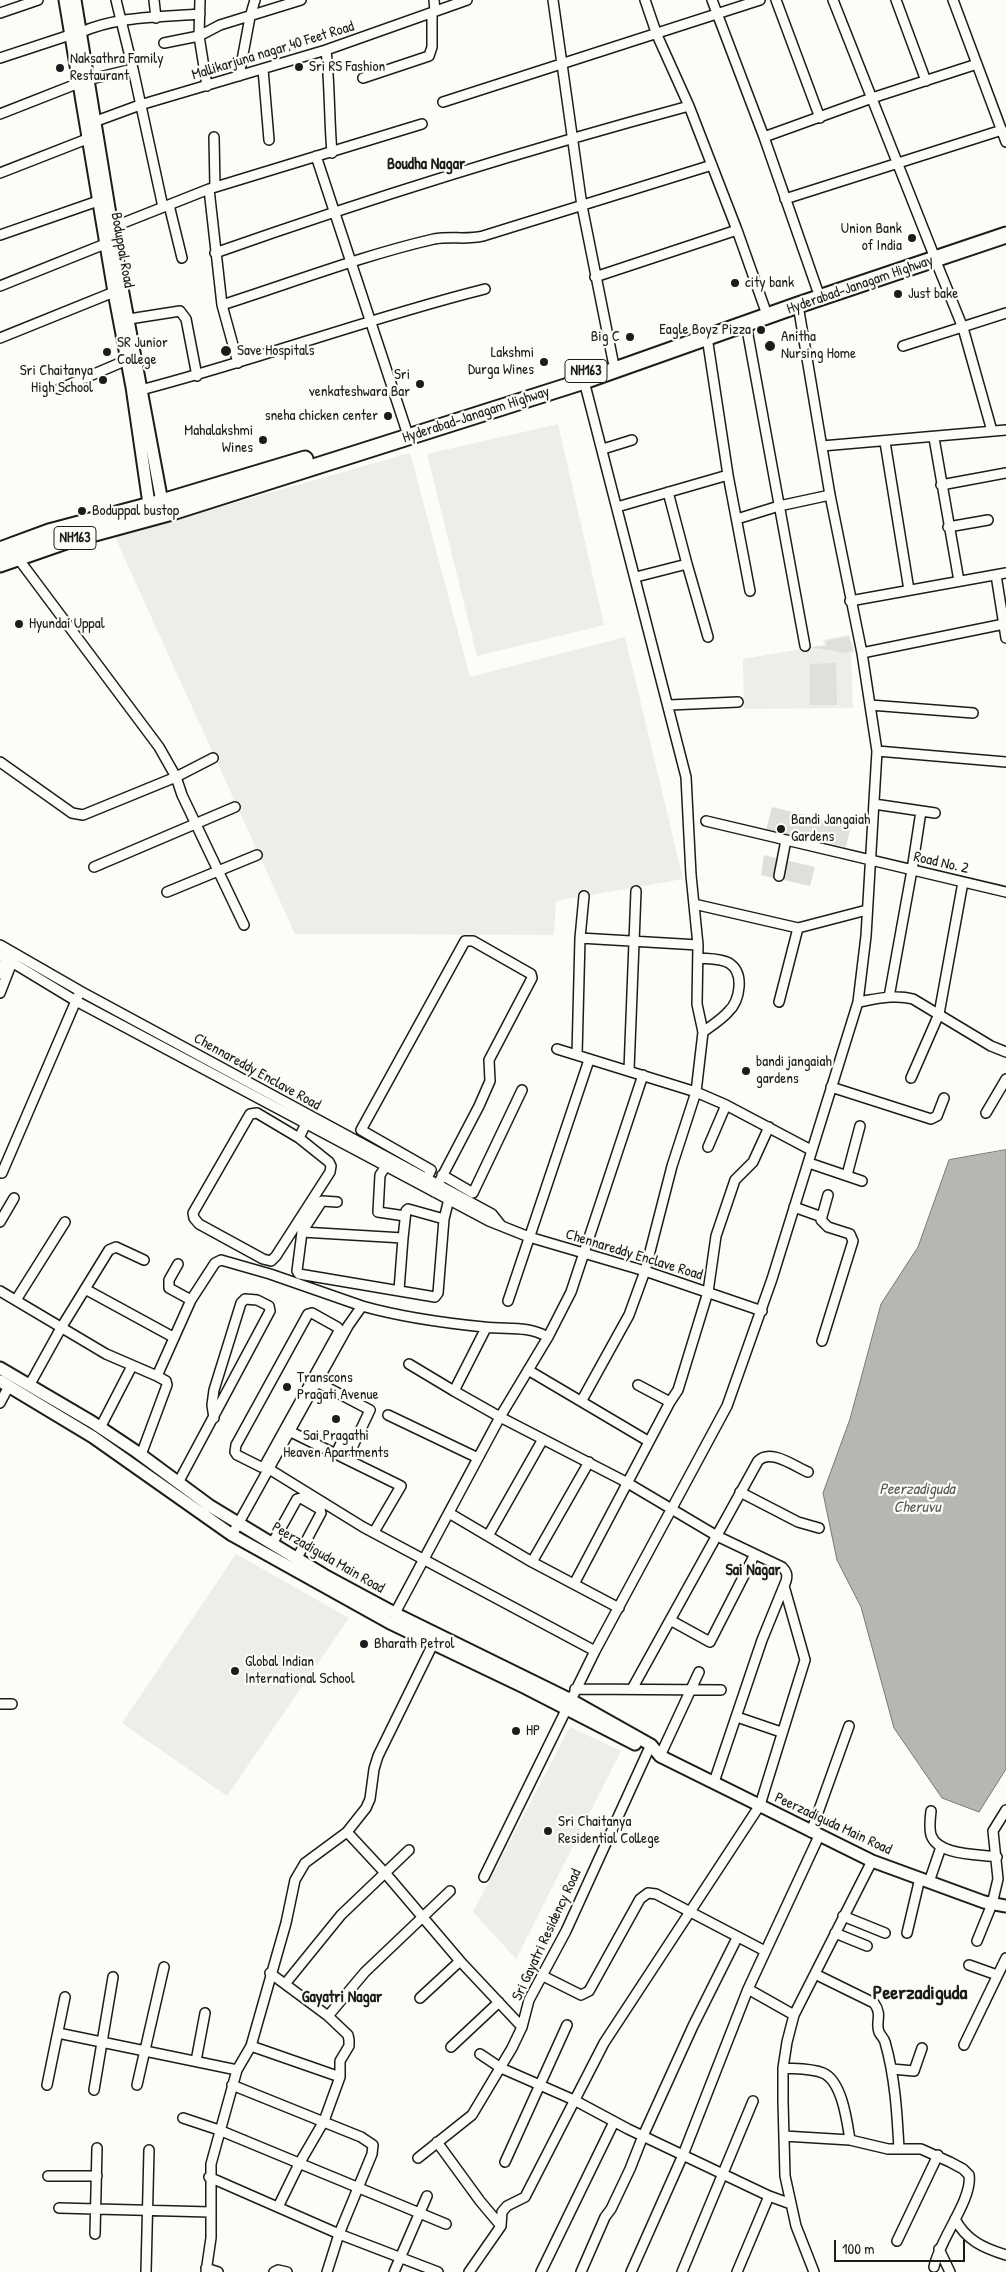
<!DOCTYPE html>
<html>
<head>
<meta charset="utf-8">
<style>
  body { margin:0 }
  #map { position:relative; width:1006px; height:2272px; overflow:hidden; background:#fdfcf7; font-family:"Patrick Hand",sans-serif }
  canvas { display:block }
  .scale { position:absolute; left:834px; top:2240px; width:131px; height:22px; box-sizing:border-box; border:2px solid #1c1c1c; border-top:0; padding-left:6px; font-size:15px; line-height:18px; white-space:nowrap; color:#1c1c1c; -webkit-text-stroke:4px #fdfcf7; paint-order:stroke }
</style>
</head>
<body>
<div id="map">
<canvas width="1006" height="2272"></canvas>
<div class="scale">100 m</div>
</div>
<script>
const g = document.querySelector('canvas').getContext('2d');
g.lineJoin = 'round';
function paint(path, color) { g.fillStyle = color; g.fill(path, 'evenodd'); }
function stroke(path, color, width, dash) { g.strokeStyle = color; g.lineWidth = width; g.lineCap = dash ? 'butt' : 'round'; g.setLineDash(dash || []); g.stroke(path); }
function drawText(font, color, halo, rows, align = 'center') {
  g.font = font + ' "Patrick Hand",sans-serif'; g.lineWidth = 4.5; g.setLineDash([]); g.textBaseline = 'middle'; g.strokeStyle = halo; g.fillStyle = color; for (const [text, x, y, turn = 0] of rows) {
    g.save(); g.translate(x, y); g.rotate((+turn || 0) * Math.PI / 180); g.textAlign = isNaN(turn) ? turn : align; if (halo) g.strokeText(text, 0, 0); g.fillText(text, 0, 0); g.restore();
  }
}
paint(new Path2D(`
  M558,424L604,625L477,656L427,454Z
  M410,453L470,677L625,637L683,879L556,901L554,935L295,934L115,537Z
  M849,635L855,651L851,654L853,708L744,709L743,659L824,645L823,640Z
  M236,1554L349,1618L227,1796L122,1723Z
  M570,1727L621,1751L516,1959L473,1912Z`), '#eeede9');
paint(new Path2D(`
  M849,636L853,651L846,653L809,647L826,646V641Z
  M836,663L837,705H810V664Z
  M772,807L851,826L846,847L766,830Z
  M764,855L815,867L810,886L761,875Z`), '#e0dfdb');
const water = new Path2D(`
  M1006,1150V1769L979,1812L942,1798L894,1728L861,1607L837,1560L823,1493L850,1419L881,1304L918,1247L949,1160Z`);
paint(water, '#b7b6b2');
stroke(water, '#797876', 1);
const street = new Path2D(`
  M154,0L156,18
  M200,0L199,36L207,86
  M434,0L435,11
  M553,0L582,206L613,361
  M645,0L657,35L689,106L737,230L765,309
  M712,0L764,137L817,289
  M776,0L820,118
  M833,0L933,253
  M896,0L926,81
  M953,0L1006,142
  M0,13L38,0
  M79,33C116,16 160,17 200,14
  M164,43L199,36L220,25L301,0
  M326,50C330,85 329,119 332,153
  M0,58L70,35
  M133,69L163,207
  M263,69L269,140
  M239,76L250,17L255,0
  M363,78L429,56L432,47V13
  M87,80L133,69L116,0
  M443,102L760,0
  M0,114L79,83
  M91,123L140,105L326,50L467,0
  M214,137L215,187
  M764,137L872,98L977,64
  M316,156L406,429
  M0,173L87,139
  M209,189L222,305L238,363
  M785,199L1002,130
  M169,205L182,258
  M113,227L209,189L422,124
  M0,235L98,201
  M215,253C371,198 529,149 689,106
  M935,259L963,328L992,431
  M595,277L737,230
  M0,286L105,244
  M222,305C291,283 364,255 434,239C451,236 467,240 483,236L712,165
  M129,319L180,311L186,319L197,376
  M746,324L805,646
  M0,338L114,292
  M903,346L1006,313
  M584,381L686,777L691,875L698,945
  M59,389L127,360
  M141,390C257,360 369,318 485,289
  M934,438L959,581
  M885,442L909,590
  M822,446L1006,430
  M603,449L632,440
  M728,475L750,591
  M941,485L1006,473
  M668,492L687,564
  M617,507L728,475L707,337
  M737,519L779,506L830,495
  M948,527L988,520
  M17,557L159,747L176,777L182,795L244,925
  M996,575L1006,638
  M636,577L687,564L708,637
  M850,601L1006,573
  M862,653L1004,624
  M669,705L738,702
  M870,705L973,713
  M877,751L1006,762
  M0,762L72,813L83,815L176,777L213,758
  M874,804L935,813
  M706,821L1006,892
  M94,867L235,807
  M779,876L786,840
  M167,892L257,855
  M694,904L798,928L867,910
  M580,938L698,945L697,1004L703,1032L696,1092L672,1166L645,1271L629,1315L582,1400
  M0,945L80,991L492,1214L500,1224
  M0,955L76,1001L489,1221L529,1237L645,1271L762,1311
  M698,958C708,959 720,958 729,963C745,973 740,1001 728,1012C721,1020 711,1026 703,1032
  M0,974L8,953
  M0,993L14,957
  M889,997L912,870L921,811
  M779,1002L798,928
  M858,1002C876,999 895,994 913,999L991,1046L1006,1052
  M557,1049L696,1092L726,1105L811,1150
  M577,1055L580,938L584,896
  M629,1070L636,891
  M911,1078L939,1014L963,882
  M831,1087L931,1119L937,1116L944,1098
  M986,1113L1006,1079
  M299,1138L329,1162L331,1166L330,1172L276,1256L271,1261L263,1259L199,1224L194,1218L193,1213L250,1114L257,1113L299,1138L308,1119
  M708,1147L726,1105
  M809,1163L862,1181
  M386,1166L380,1175L378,1212L405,1216
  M2,1173L78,996
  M442,1175L473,1193L522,1090
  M847,1175L860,1126
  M423,1186L431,1170L361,1130L465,941H473L531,974L532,978L489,1060L490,1081L479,1106L434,1192
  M337,1202L322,1201L302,1232L403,1238L406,1211L408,1209L444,1219L450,1195
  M794,1207L822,1217
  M0,1222L14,1198
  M302,1232L297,1271L299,1274L435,1297L438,1293L444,1219
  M178,1264L169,1280V1288L191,1300
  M85,1289L173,1337
  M399,1290L403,1238
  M0,1291L106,1354L157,1376
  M16,1300L65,1222
  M508,1301L589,1060
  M312,1313L337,1327L339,1329L338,1333L265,1465L261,1467L237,1455L235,1452L236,1445L308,1314Z
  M486,1328L454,1391L500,1417L626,1482L717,1536L782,1567C786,1571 788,1574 786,1581L762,1640L714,1782
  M822,1341L853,1241L850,1234L828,1227L821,1220L828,1195
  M409,1364L454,1391
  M528,1370L648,1441
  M317,1382L370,1410L352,1448L341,1443L336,1454
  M30,1384L61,1328L109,1250L116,1247L144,1260
  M670,1402L678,1390L708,1292L716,1236L735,1180L753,1162L769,1127
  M0,1403L9,1386
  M388,1415L478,1458
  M100,1428L132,1366
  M289,1431L401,1486L374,1532
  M141,1455L167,1385L166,1381L157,1376L191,1300L215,1263L221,1260L270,1274L362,1306
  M269,1469L363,1527L595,1651
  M178,1483L270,1311L269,1306L257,1300L245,1299L241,1303L214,1390L212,1405L214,1418
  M740,1492L798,1522L819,1528
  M449,1513L532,1562L619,1608
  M232,1535L348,1326L362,1306C401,1317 444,1323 484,1327C508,1330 526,1325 548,1337
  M488,1536L543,1439
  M272,1544L297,1499L301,1498L320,1509L321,1513L297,1558
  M532,1562L589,1462
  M574,1584L670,1402L638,1385
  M395,1613L500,1417L548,1337L571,1292L643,1075
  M670,1620L710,1642L755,1554
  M575,1689L721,1690
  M632,1689L758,1461C770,1448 794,1466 808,1472
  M0,1704H12
  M737,1717L781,1732
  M660,1756L699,1672
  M931,1811C930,1819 929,1828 931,1835C938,1856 979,1854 997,1857
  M347,1832L386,1874L460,1961L522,2027
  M811,1832L849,1726
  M484,1877L595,1651L727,1406L772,1279L858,1002L866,936L877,751L862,653L830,495L798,305
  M929,1882L941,1847
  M843,1916L885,1933
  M835,1933L867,1946
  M907,1933L920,1878
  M977,1941L992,1904L998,1879L993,1831L1006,1810
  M969,1965L997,1975
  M270,1973L328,2016L348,2035L349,2040V2046L340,2061V2077L324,2121L299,2164L278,2207
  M815,1974L874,2003C883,2015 875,2022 879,2032C880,2035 884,2038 885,2042C895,2077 897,2112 899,2149
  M543,1976L581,1995L589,1991L640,1899L648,1893L656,1894L765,1951
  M285,1984L341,1915L409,1850
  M748,1989L794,2015
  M420,1998L460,1961
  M328,2016L365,1972L450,1891
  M58,2033L237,2070
  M964,2045L1006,1958
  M251,2046L340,2077
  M451,2047L499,2002
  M480,2054L501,2068L574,2100L628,2129L769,2196L791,2204
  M196,2061L205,2013
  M783,2068C795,2069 811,2068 823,2073C842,2081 847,2121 850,2140L888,2149H921L950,2162L963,2169L969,2175C973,2199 939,2240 934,2267
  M892,2069L914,2071L922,2048
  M47,2085L65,1997
  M137,2085L164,1967
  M232,2085L361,2137L373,2145L372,2154L339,2234L327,2272
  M94,2090L113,1977
  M183,2118L219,2130L446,2224
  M784,2136L850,2140
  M437,2142L480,2201L501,2226
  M418,2158L472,2115L512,2048L522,2027L529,2000L566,1931L648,1751
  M505,2162L567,2025
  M48,2176H97
  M209,2177L339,2234L438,2272
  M59,2208L210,2212
  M955,2219C966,2240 983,2248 1006,2255
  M95,2234L97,2148
  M897,2241L938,2155
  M939,2249L950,2272
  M206,2268L218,2272
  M146,2272L149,2150
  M206,2272L211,2238V2164L237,2070L251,2046L286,1923L295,1880L305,1863L347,1832L366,1808L370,1799L374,1769L378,1756L433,1644
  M274,2272L278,2270L287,2272
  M394,2272L427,2196
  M469,2272L501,2226L502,2212L507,2206L525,2197L604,2043L760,1805L805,1660L784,1586
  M541,2272L614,2122
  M581,2272L605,2217L611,2209L630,2169L643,2136L693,2026L737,1938
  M631,2272L683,2155L748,1989L819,1836
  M682,2272L753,2101
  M737,2272L769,2196
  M814,2272L796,2226L785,2176L783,2101V2068L787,2042L794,2015L872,1861`);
const secondary = new Path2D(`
  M65,0L114,292L132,387L149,504
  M75,0L122,288L162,502
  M0,1368L92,1422L137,1452L210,1506L324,1575L402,1617L571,1700L651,1745L660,1756L872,1861L984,1902L1006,1906
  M0,1381L93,1437L232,1535L390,1623L526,1688L635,1744`);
const highway = new Path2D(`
  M0,550L49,532L162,502L305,459
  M0,564L69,540L172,512L581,382L798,305L1006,235`);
stroke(street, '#1c1c1c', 12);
stroke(secondary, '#1c1c1c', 15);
stroke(highway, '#1c1c1c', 19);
stroke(street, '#fdfcf7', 9);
stroke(secondary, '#fdfcf7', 11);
stroke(highway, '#fdfcf7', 15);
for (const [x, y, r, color] of [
  [299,67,5,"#1c1c1c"],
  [60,68,5,"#1c1c1c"],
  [912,238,5,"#1c1c1c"],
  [735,283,5,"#1c1c1c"],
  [898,294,5,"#1c1c1c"],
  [761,330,5,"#1c1c1c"],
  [630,337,5,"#1c1c1c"],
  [770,346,6,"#1c1c1c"],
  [226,351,6,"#1c1c1c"],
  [107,352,5,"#1c1c1c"],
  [544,362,5,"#1c1c1c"],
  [103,380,5,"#1c1c1c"],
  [420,384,5,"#1c1c1c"],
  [388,416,5,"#1c1c1c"],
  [263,440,5,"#1c1c1c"],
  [82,511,5,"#1c1c1c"],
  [19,624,5,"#1c1c1c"],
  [781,829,5,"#1c1c1c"],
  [746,1071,5,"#1c1c1c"],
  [287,1387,5,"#1c1c1c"],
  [336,1419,5,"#1c1c1c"],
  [364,1644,5,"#1c1c1c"],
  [235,1671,5,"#1c1c1c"],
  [516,1731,5,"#1c1c1c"],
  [548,1831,5,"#1c1c1c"]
]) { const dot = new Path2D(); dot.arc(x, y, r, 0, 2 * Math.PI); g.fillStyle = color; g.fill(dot); stroke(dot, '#fdfcf7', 2); }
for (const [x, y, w] of [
  [586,371,42],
  [75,538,42]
]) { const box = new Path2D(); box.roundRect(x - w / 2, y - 11.5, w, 23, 4); g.fillStyle = '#fdfcf7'; g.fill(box); stroke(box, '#1c1c1c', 1); }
drawText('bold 14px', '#1c1c1c', null, [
  ["NH163",586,371],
  ["NH163",75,538]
]);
drawText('15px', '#1c1c1c', '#fdfcf7', [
  ["Mallikarjuna nagar,40 Feet Road",273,51,-17],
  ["Boduppal Road",122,250,80],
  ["Hyderabad-Janagam Highway",860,285,-19],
  ["Hyderabad-Janagam Highway",476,415,-18],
  ["Road No. 2",941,863,13],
  ["Chennareddy Enclave Road",257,1072,29],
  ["Chennareddy Enclave Road",634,1255,17],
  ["Peerzadiguda Main Road",328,1558,30],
  ["Peerzadiguda Main Road",833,1824,25],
  ["Sri Gayatri Residency Road",547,1935,-65]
]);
drawText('15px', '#1c1c1c', '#fdfcf7', [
  ["Naksathra Family",70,59],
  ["Restaurant",70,76],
  ["Sri RS Fashion",309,67],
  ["Union Bank",902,229,"right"],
  ["of India",902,246,"right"],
  ["city bank",745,283],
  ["Just bake",908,294],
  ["Eagle Boyz Pizza",751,330,"right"],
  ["Big C",620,337,"right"],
  ["Anitha",781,337],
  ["Nursing Home",781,354],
  ["SR Junior",117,343],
  ["College",117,360],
  ["Save Hospitals",237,351],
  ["Lakshmi",534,353,"right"],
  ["Durga Wines",534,370,"right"],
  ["Sri Chaitanya",93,371,"right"],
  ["High School",93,388,"right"],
  ["Sri",410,375,"right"],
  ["venkateshwara Bar",410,392,"right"],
  ["sneha chicken center",378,416,"right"],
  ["Mahalakshmi",253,431,"right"],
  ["Wines",253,448,"right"],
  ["Boduppal bustop",92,511],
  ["Hyundai Uppal",29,624],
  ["Bandi Jangaiah",791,820],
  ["Gardens",791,837],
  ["bandi jangaiah",756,1062],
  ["gardens",756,1079],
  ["Transcons",297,1378],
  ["Pragati Avenue",297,1395],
  ["Sai Pragathi",336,1436,"center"],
  ["Heaven Apartments",336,1453,"center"],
  ["Bharath Petrol",374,1644],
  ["Global Indian",245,1662],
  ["International School",245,1679],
  ["HP",526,1731],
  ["Sri Chaitanya",558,1822],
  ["Residential College",558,1839]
], 'left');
drawText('bold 16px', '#1c1c1c', '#fdfcf7', [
  ["Boudha Nagar",426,165],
  ["Sai Nagar",753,1571],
  ["Gayatri Nagar",342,1998]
]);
drawText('italic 16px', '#5a5a58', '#fdfcf7', [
  ["Peerzadiguda",917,1490],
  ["Cheruvu",917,1508]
]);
drawText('bold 20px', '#1c1c1c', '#fdfcf7', [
  ["Peerzadiguda",920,1994]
]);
</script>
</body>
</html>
